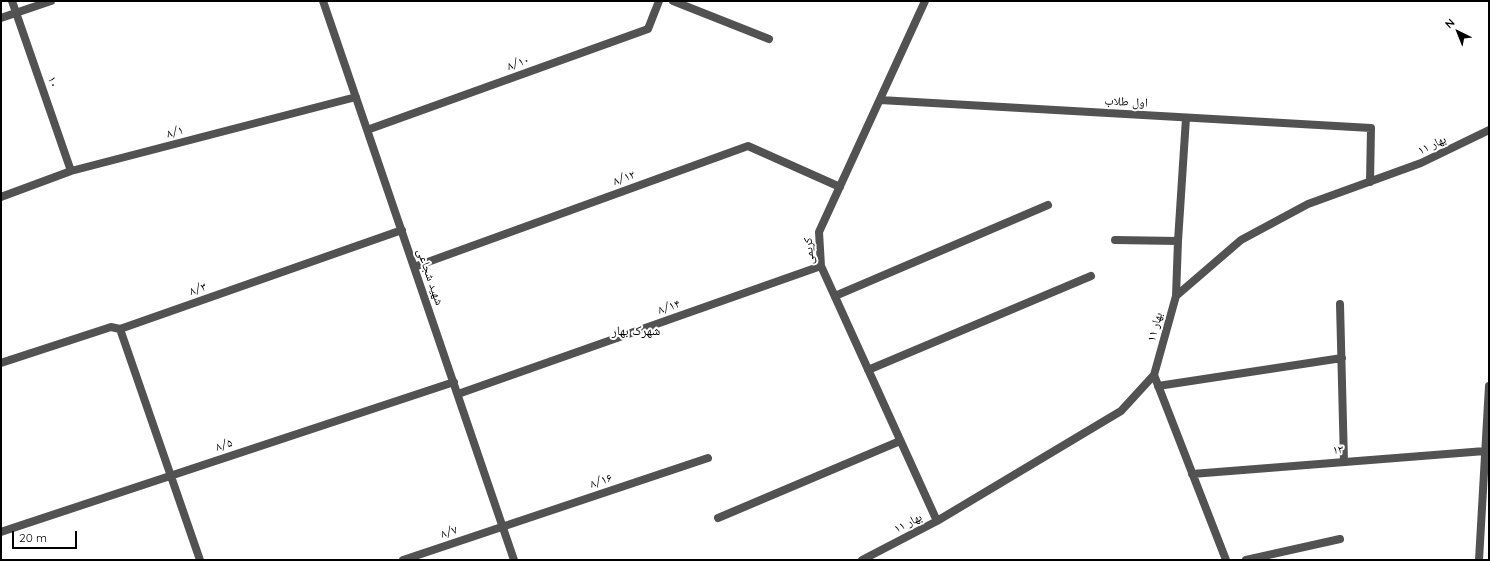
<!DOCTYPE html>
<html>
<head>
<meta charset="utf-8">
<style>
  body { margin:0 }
  #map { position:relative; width:1490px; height:561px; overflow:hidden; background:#fff; font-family:Quicksand,sans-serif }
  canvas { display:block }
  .frame { position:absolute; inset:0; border:2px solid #000; pointer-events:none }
  .north { position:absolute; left:1438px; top:12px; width:40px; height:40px; -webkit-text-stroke:3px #fff; paint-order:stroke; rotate:317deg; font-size:11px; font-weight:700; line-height:16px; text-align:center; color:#000 }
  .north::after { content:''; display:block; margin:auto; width:14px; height:18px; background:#000; clip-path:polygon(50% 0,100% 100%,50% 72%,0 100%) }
  .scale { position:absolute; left:12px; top:531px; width:65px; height:18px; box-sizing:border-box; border:2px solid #000; border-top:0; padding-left:5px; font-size:12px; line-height:14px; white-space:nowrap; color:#000; -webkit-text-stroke:3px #fff; paint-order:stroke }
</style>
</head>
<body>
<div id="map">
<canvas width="1490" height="561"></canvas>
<div class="frame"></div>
<div class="north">N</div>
<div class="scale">20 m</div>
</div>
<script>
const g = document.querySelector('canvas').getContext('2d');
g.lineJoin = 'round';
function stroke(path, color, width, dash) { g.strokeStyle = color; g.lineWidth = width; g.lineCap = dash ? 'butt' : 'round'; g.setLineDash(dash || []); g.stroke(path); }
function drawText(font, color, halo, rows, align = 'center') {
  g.font = font + ' Quicksand,"Noto Naskh Arabic",sans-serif'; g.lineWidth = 4; g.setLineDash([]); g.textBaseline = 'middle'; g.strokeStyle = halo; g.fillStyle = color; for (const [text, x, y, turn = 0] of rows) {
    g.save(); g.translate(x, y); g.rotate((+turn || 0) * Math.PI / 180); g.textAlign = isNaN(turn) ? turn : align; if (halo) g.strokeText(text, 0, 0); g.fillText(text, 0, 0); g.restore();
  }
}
stroke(new Path2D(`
  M1340,304L1344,462
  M1158,386L1342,358
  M1246,560L1340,539`), '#525252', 8);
stroke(new Path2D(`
  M12,1L71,171
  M323,1L514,560
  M673,1L769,39
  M925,1L819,232L821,266L937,521
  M1,18L51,1
  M880,100L1371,128L1370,182
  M367,130L648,29L659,1
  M1,197L71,171L356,97
  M1115,240L1178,241
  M414,267L748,146L840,187
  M835,296L1048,205
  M1176,296L1178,241L1186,118
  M120,329L200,560
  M1,363L111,327L120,329L402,230
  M868,370L1091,276
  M1154,375L1226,560
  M458,394L821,266
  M1192,474L1485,451
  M718,518L900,441
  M1,532L454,382
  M403,560L708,458
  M862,560L937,521L1121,411L1154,375L1176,296L1241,240L1308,204L1421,163L1489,130
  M1479,560L1489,386`), '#525252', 8);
drawText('12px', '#000', '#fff', [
  ["۸/۱۰",518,63,-20],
  ["۱۰",53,82,71],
  ["اول طلاب",1126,102,3],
  ["۸/۱",175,132,-15],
  ["بهار ۱۱",1432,145,-26],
  ["۸/۱۲",624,178,-20],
  ["کریمی",809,251,-94],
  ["شهید شجاعی",430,277,71],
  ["۸/۳",198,289,-19],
  ["۸/۱۴",669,307,-19],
  ["بهار ۱۱",1155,327,-75],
  ["۸/۵",224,445,-18],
  ["۱۳",1338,450,-4],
  ["۸/۱۶",601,481,-18],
  ["بهار ۱۱",908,523,-27],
  ["۸/۷",449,532,-18]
]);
drawText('13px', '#000', '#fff', [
  ["شهرک بهار",636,331]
]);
</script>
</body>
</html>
